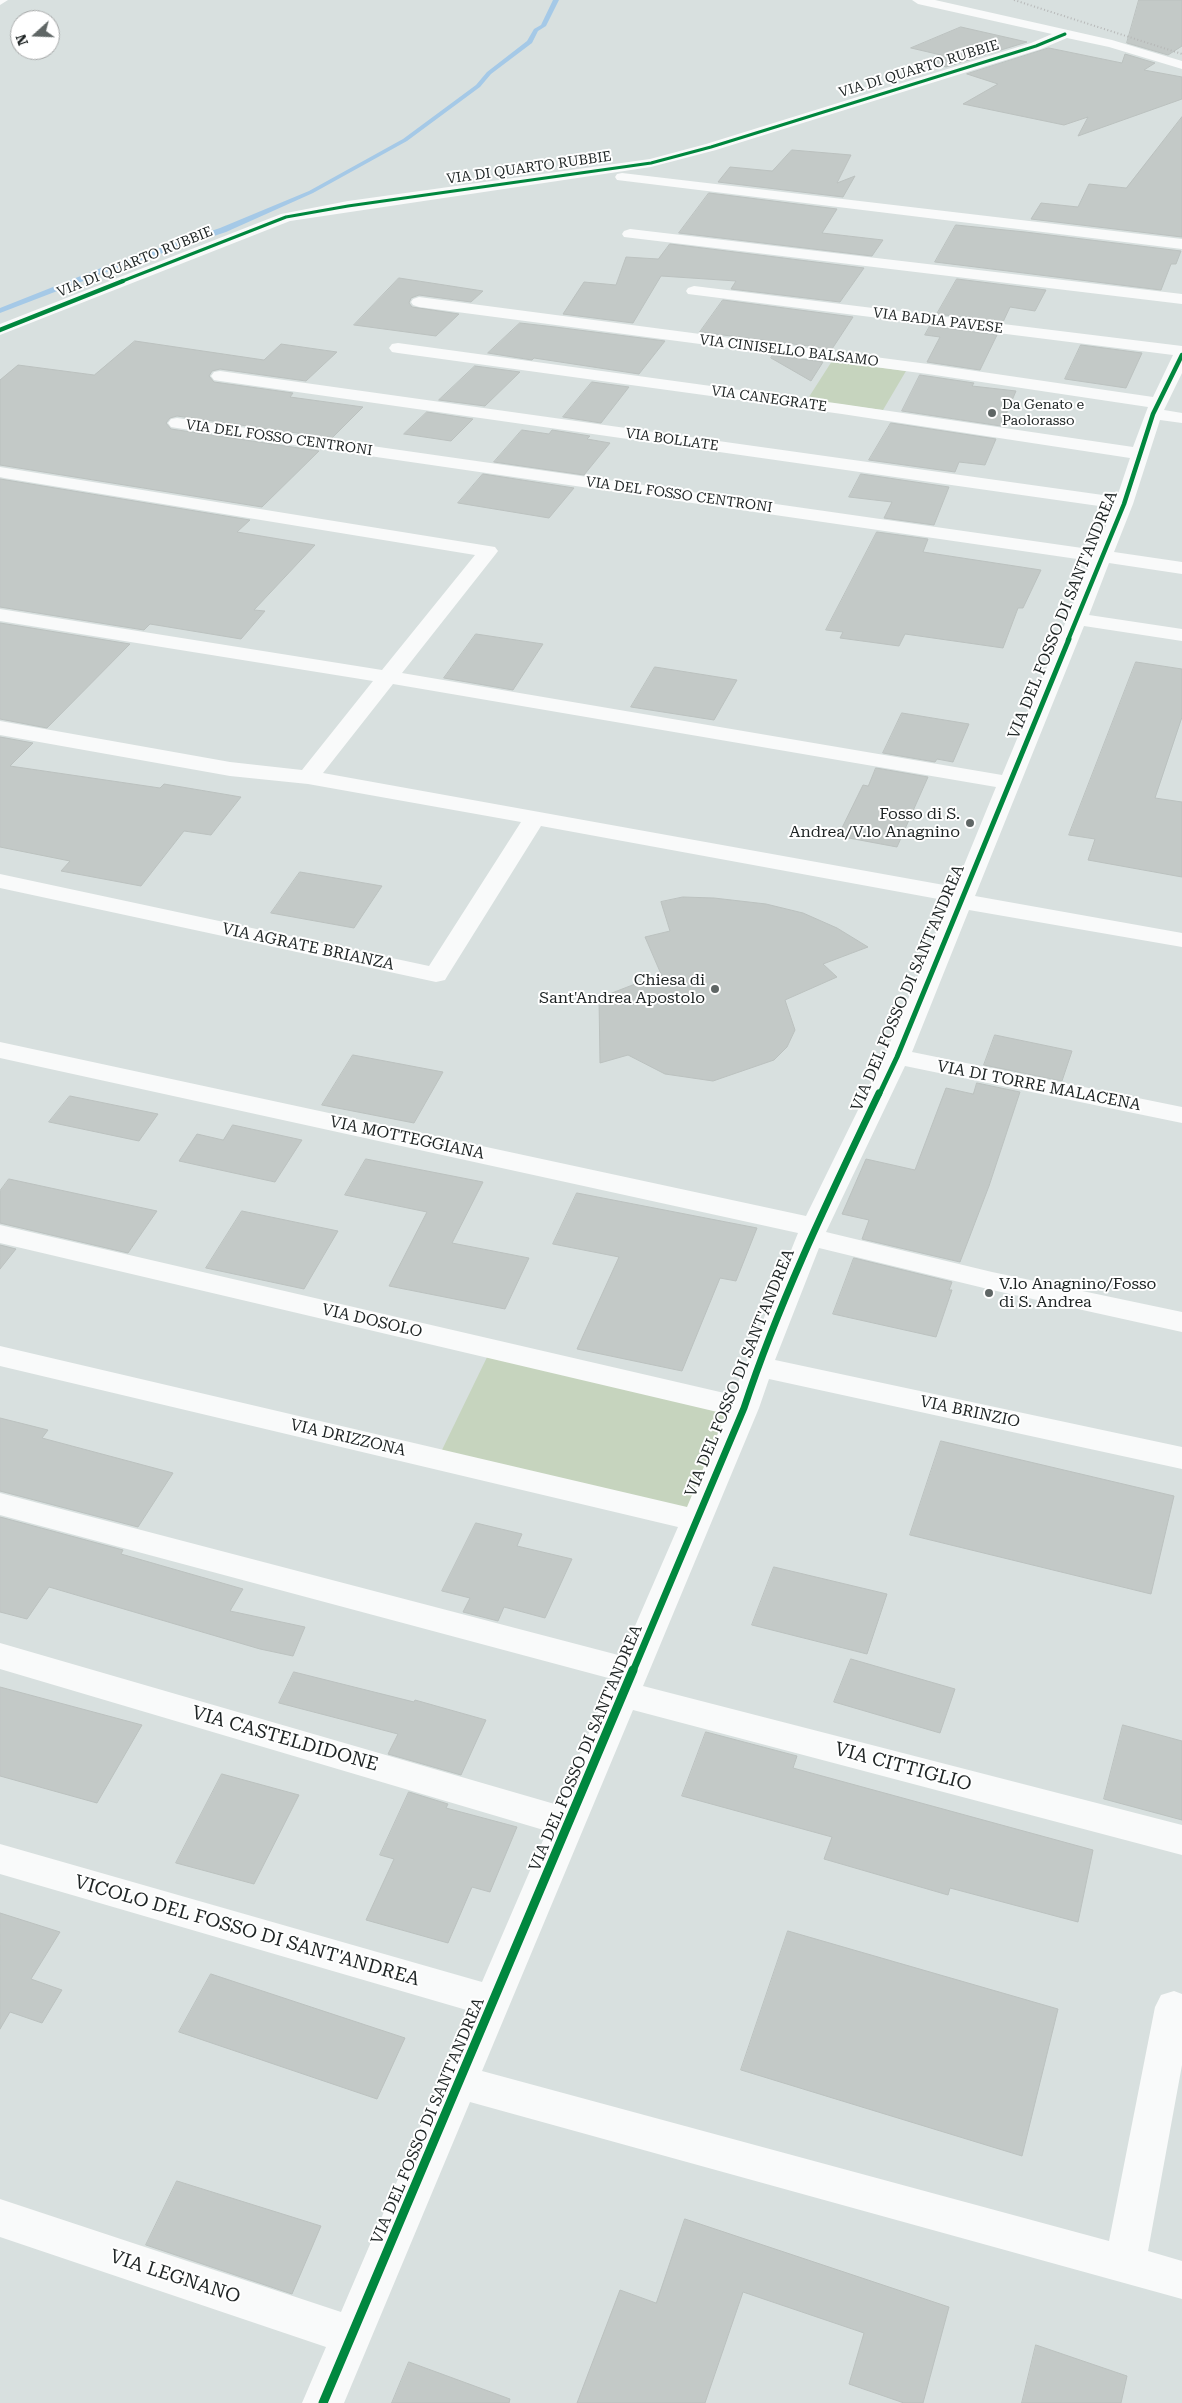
<!DOCTYPE html>
<html>
<head>
<meta charset="utf-8">
<style>
  body { margin:0 }
  #map { position:relative; width:1182px; height:2403px; overflow:hidden; background:#d8e0df; font-family:"Roboto Serif",serif }
  canvas { display:block }
  .north { position:absolute; left:10px; top:10px; width:50px; height:50px; box-sizing:border-box; background:#fff; border:1px solid #a5a7a7; border-radius:50%; rotate:250deg; font-size:14px; font-weight:700; line-height:20px; text-align:center; color:#1e2424 }
  .north::after { content:''; display:block; margin:auto; width:18px; height:22px; background:#5f6665; clip-path:polygon(50% 0,100% 100%,50% 72%,0 100%) }
</style>
</head>
<body>
<div id="map">
<canvas width="1182" height="2403"></canvas>
<div class="north">N</div>
</div>
<script>
const g = document.querySelector('canvas').getContext('2d');
g.lineJoin = 'round';
function paint(path, color) { g.fillStyle = color; g.fill(path, 'evenodd'); }
function stroke(path, color, width, dash) { g.strokeStyle = color; g.lineWidth = width; g.lineCap = dash ? 'butt' : 'round'; g.setLineDash(dash || []); g.stroke(path); }
function drawText(font, color, halo, rows, align = 'center') {
  g.font = font + ' "Roboto Serif",serif'; g.lineWidth = 4; g.setLineDash([]); g.textBaseline = 'middle'; g.strokeStyle = halo; g.fillStyle = color; for (const [text, x, y, turn = 0] of rows) {
    g.save(); g.translate(x, y); g.rotate((+turn || 0) * Math.PI / 180); g.textAlign = isNaN(turn) ? turn : align; if (halo) g.strokeText(text, 0, 0); g.fillText(text, 0, 0); g.restore();
  }
}
paint(new Path2D(`
  M832,361L906,371L883,410L807,400Z
  M490,1351L732,1402L691,1510L440,1454Z`), '#c6d4be');
paint(new Path2D(`
  M553,0H559L546,26L538,31L532,43L491,74L480,87L407,141L313,193L226,232L112,270L0,313V308L106,266L220,228L309,191L403,139L476,85L487,72L527,41L534,29L541,25Z`), '#a5c9e7');
const building = new Path2D(`
  M1139,0H1182V46L1168,55L1127,43Z
  M961,27L1027,42L946,67L924,60L941,55L911,48Z
  M1049,48L1122,63L1125,54L1155,63L1144,70L1182,77V99L1078,136L1088,117L1064,125L963,104L998,84L967,74Z
  M1182,117V237L1031,219L1041,203L1078,207L1089,184L1126,188Z
  M792,150L851,155L837,183L855,176L843,197L718,182L730,167L772,171Z
  M709,193L837,209L822,233L883,240L872,256L679,233Z
  M956,225L1025,232L1181,251L1176,264H1171L1161,290L935,262Z
  M670,244L864,268L840,302L731,289L736,281L661,276L633,323L563,314L584,282L616,285L626,257L658,259Z
  M399,278L483,291L471,302L419,295L411,298L409,303L412,307L459,314L436,336L354,325Z
  M957,279L1046,290L1035,311L1010,307L1003,322L937,314Z
  M723,300L853,317L832,349L700,332Z
  M520,323L555,327L665,341L639,374L534,358L532,360L488,353Z
  M930,326L997,335L980,370L927,362L940,337L925,335Z
  M135,341L264,360L281,344L337,352L306,381L220,369L212,371L209,376L214,382L293,393L290,397L363,407L332,438L177,416L170,418L166,423L171,429L319,451L262,507L0,465V380L18,365L94,375Z
  M1081,345L1142,353L1126,388L1065,379Z
  M773,355L823,362L811,381L771,358Z
  M475,366L520,372L485,406L439,400Z
  M920,375L974,383L972,386L1016,391L1001,426L902,411Z
  M592,382L629,387L601,423L563,417Z
  M427,412L473,419L451,441L404,434Z
  M891,423L996,439L985,465L959,462L955,472L869,460Z
  M522,430L549,434L552,430L590,436L587,439L610,443L584,475L494,462Z
  M483,474L574,488L549,518L458,503Z
  M861,474L949,487L934,525L884,518L892,502L849,497Z
  M0,479L250,520L237,532L315,545L254,610L265,611L241,639L150,624L144,630L0,607Z
  M877,532L928,539L923,552L1041,570L1023,608H1018L1003,648L905,634L899,646L840,638L843,632L826,630Z
  M0,623L130,644L47,728L0,719Z
  M476,634L543,644L513,690L444,678Z
  M1136,662L1182,669V717L1155,798L1182,802V877L1088,860L1095,839L1069,835Z
  M655,667L737,680L714,720L631,707Z
  M902,713L969,724L953,762L937,759L935,762L883,753Z
  M0,737L33,743L10,766L160,788L164,784L241,797L211,835L184,831L141,886L61,871L70,861L0,847Z
  M876,768L928,777L897,847L838,836L863,785L868,786Z
  M300,872L382,886L354,928L271,913Z
  M683,897L714,898L766,904L803,913L837,928L868,947L823,964L837,977L785,1000L795,1030L787,1047L774,1060L713,1081L665,1074L628,1055L600,1063L599,998L661,974L645,937L670,931L661,902Z
  M995,1035L1072,1051L1062,1081L984,1065Z
  M353,1055L443,1072L414,1123L322,1105Z
  M977,1083L1020,1092L989,1186L960,1262L862,1239L869,1220L842,1214L866,1159L915,1170L946,1088L973,1094Z
  M70,1096L158,1114L139,1141L49,1122Z
  M233,1125L302,1140L275,1182L179,1161L197,1134L223,1140Z
  M366,1159L483,1182L452,1243L529,1258L505,1309L389,1286L427,1212L345,1195Z
  M9,1179L157,1211L128,1253L0,1223V1191Z
  M577,1193L757,1228L736,1281L720,1278L682,1371L577,1349L619,1257L553,1244Z
  M242,1211L338,1231L304,1289L206,1268Z
  M0,1245L16,1249L0,1269Z
  M854,1258L952,1282L949,1290H952L936,1337L833,1314Z
  M0,1418L48,1430L42,1438L173,1473L138,1527L0,1491Z
  M941,1441L1174,1496L1151,1594L910,1535Z
  M0,1517L123,1550L121,1554L243,1589L230,1611L305,1627L293,1656L260,1649L49,1587L27,1619L0,1612Z
  M476,1523L522,1534L517,1546L572,1559L545,1618L504,1607L498,1621L463,1612L470,1598L442,1591Z
  M774,1567L887,1594L867,1654L752,1625Z
  M851,1659L955,1689L940,1733L834,1702Z
  M294,1672L414,1702L415,1700L486,1720L461,1775L388,1754L398,1734L279,1703Z
  M0,1687L142,1725L97,1803L0,1776Z
  M1123,1725L1182,1741V1820L1104,1799Z
  M706,1732L797,1756L793,1768L1093,1850L1078,1922L950,1888L948,1895L824,1859L832,1837L682,1796Z
  M222,1774L299,1795L254,1884L176,1863Z
  M409,1792L448,1804L446,1808L517,1827L490,1892L472,1887L448,1943L366,1920L394,1859L380,1855Z
  M0,1913L60,1932L31,1979L62,1990L42,2023L10,2012L0,2029Z
  M788,1931L1058,2009L1022,2156L741,2070Z
  M211,1974L405,2038L377,2099L179,2032Z
  M177,2181L321,2226L292,2294L146,2245Z
  M685,2219L949,2307L923,2403H904L849,2384L864,2333L743,2292L705,2403H577L620,2290L656,2303Z
  M1036,2345L1127,2376L1121,2403H1022Z
  M409,2362L510,2399L509,2403H392Z`);
paint(building, '#c3c9c7');
stroke(building, '#bbc1bf', 1);
paint(new Path2D(`
  M0,0H8L0,5Z
  M912,0H935L1112,40L1182,61V69L1109,47L1067,38L1041,49L716,150L651,167L290,221L0,335V324L281,214L348,201L650,159L706,144L1031,43L1052,34L918,4Z
  M622,173L1182,239V249L617,180L615,177L617,174Z
  M630,229L1182,294V304L624,237L622,234L624,231Z
  M694,286L1182,346V373L1164,410L1182,413V423L1160,420L1133,504L1114,552L1182,562V574L1109,563L1089,615L1182,629V641L1084,626L975,896L1182,933V947L969,910L912,1052L1182,1107V1123L905,1066L826,1232L992,1272L1182,1312V1332L992,1290L819,1248L775,1360L1182,1447V1469L769,1379L759,1408L643,1686L1182,1825V1855L633,1710L482,2071L1109,2241L1155,2007L1161,1995L1174,1991L1182,1994V2065L1148,2251L1182,2261V2299L470,2102L344,2403H302L326,2347L0,2237V2199L341,2312L470,2011L0,1874V1844L482,1982L547,1831L0,1669V1643L558,1805L612,1679L0,1515V1493L622,1656L678,1527L0,1366V1346L687,1507L726,1414L0,1243V1225L733,1395L798,1233L0,1058V1042L806,1216L884,1057L949,901L541,826L448,975L445,980L436,982L0,888V874L429,966L521,822L308,784L230,776L0,735V721L230,762L302,770L373,681L0,621V609L382,670L475,555L4,478L0,477V467L495,547L498,551L495,555L402,673L1002,775L1091,561L177,428L171,427L168,423L171,419L177,418L1096,550L1113,508L220,381L214,380L211,376L214,372L220,371L1117,497L1130,458L842,414L398,353L392,352L389,348L392,344L398,343L842,404L1133,447L1148,407L928,374L419,307L413,305L411,302L413,299L419,297L928,364L1153,397L1173,355L688,294L686,291L688,288ZM393,684L996,787L955,887L323,773Z`), '#f9fafa');
stroke(new Path2D(`
  M1014,0L1182,54`), '#b6b7b7', 2, [1, 2.5]);
stroke(new Path2D(`
  M120,282L286,217L348,206L651,163L711,147L1036,46L1065,34`), '#00873e', 3);
stroke(new Path2D(`
  M0,330L123,281
  M1068,640L1124,504L1153,414L1182,355`), '#00873e', 4.5);
stroke(new Path2D(`
  M879,1095L897,1057L1069,639`), '#00873e', 5);
stroke(new Path2D(`
  M633,1671L744,1408C780,1299 830,1196 879,1093`), '#00873e', 7);
stroke(new Path2D(`
  M323,2403L633,1670`), '#00873e', 9);
for (const [x, y, r, color] of [
  [992,413,5,"#5f6665"],
  [970,823,5,"#5f6665"],
  [715,989,5,"#5f6665"],
  [989,1293,5,"#5f6665"]
]) { const dot = new Path2D(); dot.arc(x, y, r, 0, 2 * Math.PI); g.fillStyle = color; g.fill(dot); stroke(dot, '#fff', 2); }
drawText('14px', '#1e2424', '#fff', [
  ["VIA DI QUARTO RUBBIE",919,69,-17],
  ["VIA DI QUARTO RUBBIE",529,168,-8],
  ["VIA DI QUARTO RUBBIE",135,262,-22],
  ["VIA BADIA PAVESE",938,321,7],
  ["VIA CINISELLO BALSAMO",789,351,7],
  ["VIA CANEGRATE",769,399,8],
  ["VIA DEL FOSSO CENTRONI",279,438,8],
  ["VIA BOLLATE",672,440,8],
  ["VIA DEL FOSSO CENTRONI",679,495,8]
]);
drawText('14px', '#1e2424', '#fff', [
  ["Da Genato e",1002,405],
  ["Paolorasso",1002,421]
], 'left');
drawText('16px', '#1e2424', '#fff', [
  ["VIA DEL FOSSO DI SANT'ANDREA",1063,615,-68],
  ["VIA AGRATE BRIANZA",308,947,12],
  ["VIA DEL FOSSO DI SANT'ANDREA",908,988,-67],
  ["VIA DI TORRE MALACENA",1039,1086,11],
  ["VIA MOTTEGGIANA",407,1138,12],
  ["VIA DOSOLO",372,1321,13],
  ["VIA DEL FOSSO DI SANT'ANDREA",740,1373,-68],
  ["VIA BRINZIO",970,1412,12],
  ["VIA DRIZZONA",348,1438,13],
  ["VIA DEL FOSSO DI SANT'ANDREA",586,1748,-67],
  ["VIA DEL FOSSO DI SANT'ANDREA",428,2121,-67]
]);
drawText('16px', '#1e2424', '#fff', [
  ["Fosso di S.",960,814],
  ["Andrea/V.lo Anagnino",960,832],
  ["Chiesa di",705,980],
  ["Sant'Andrea Apostolo",705,998],
  ["V.lo Anagnino/Fosso",999,1284,"left"],
  ["di S. Andrea",999,1302,"left"]
], 'right');
drawText('19px', '#1e2424', '#fff', [
  ["VIA CASTELDIDONE",285,1739,16],
  ["VIA CITTIGLIO",903,1767,15],
  ["VICOLO DEL FOSSO DI SANT'ANDREA",247,1931,16],
  ["VIA LEGNANO",175,2277,18]
]);
</script>
</body>
</html>
